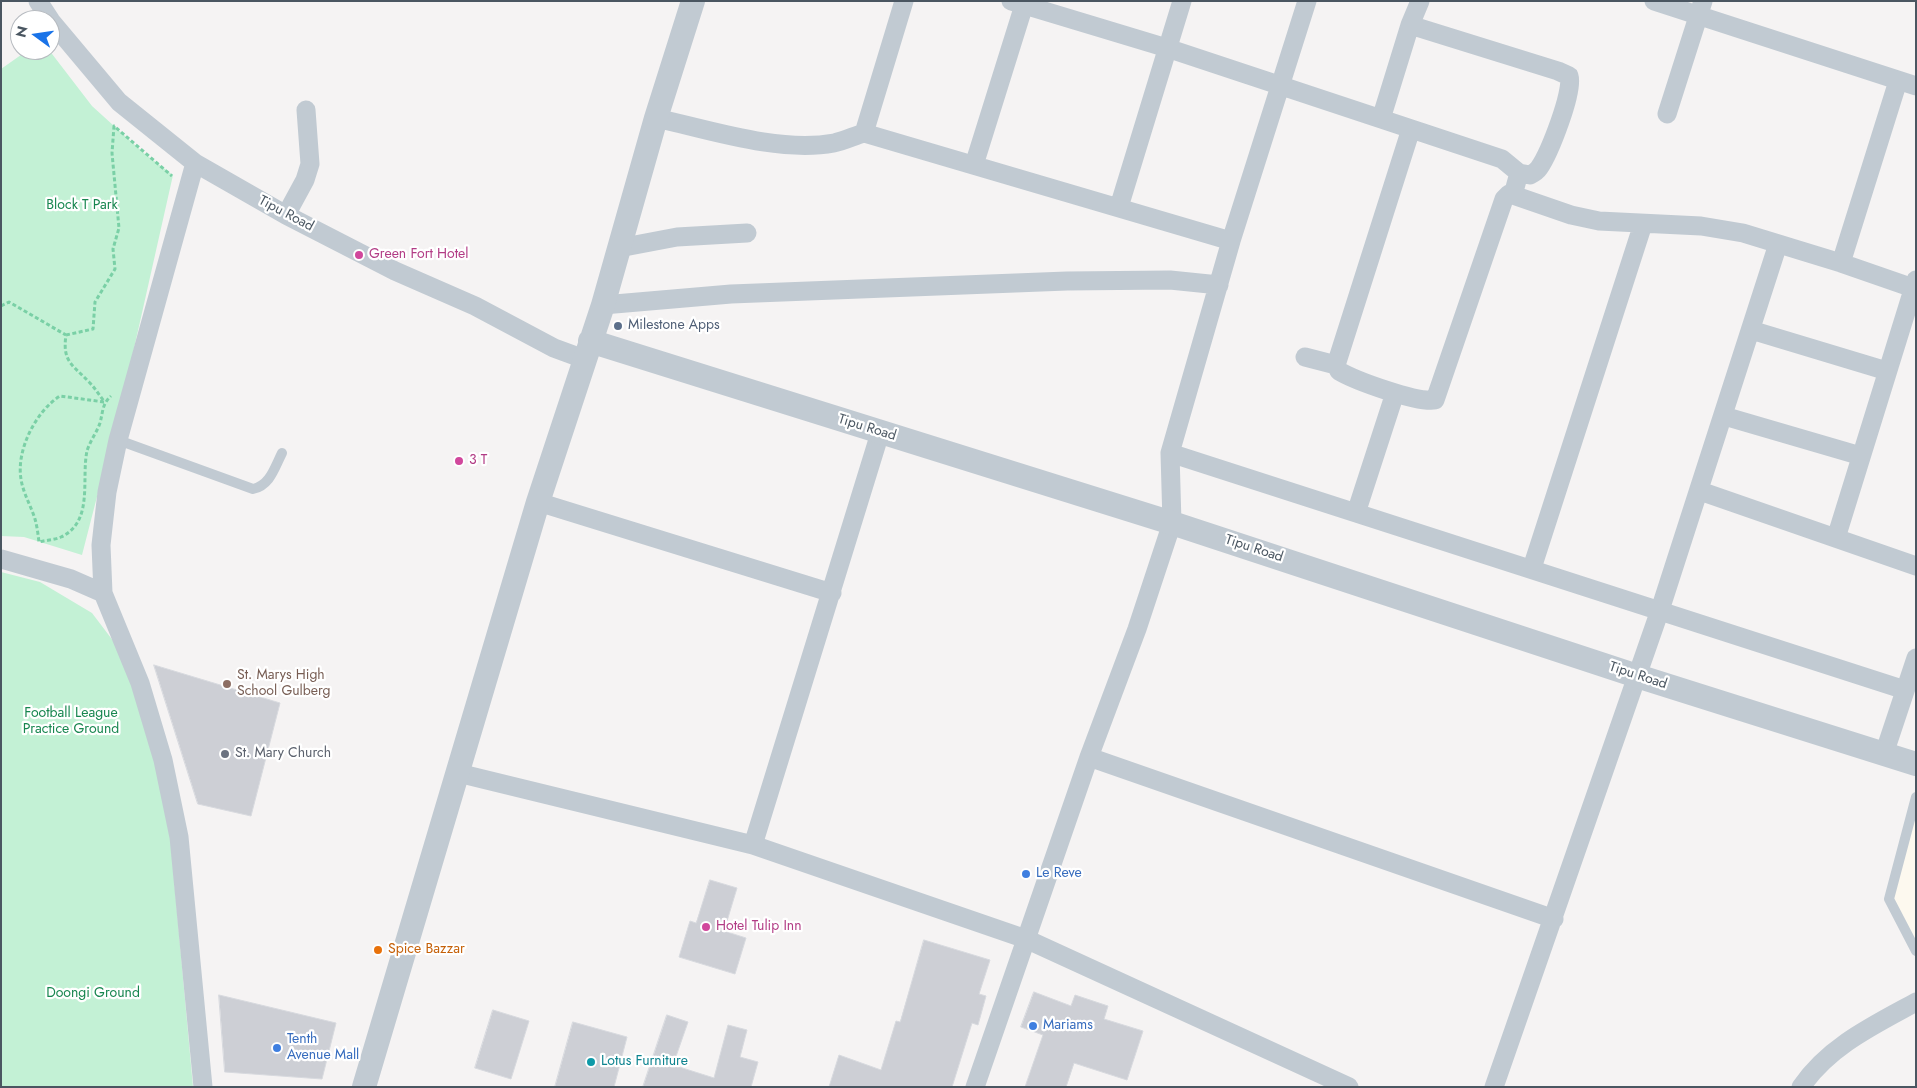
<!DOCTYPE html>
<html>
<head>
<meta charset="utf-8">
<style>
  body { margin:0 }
  #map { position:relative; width:1917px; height:1088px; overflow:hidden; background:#f5f3f3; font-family:Jost,sans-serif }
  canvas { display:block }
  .frame { position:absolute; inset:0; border:2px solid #4a5661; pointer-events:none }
  .north { position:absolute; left:10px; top:10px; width:50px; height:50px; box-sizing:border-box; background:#fff; border:1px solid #b7bbc0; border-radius:50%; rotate:284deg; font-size:14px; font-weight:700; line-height:20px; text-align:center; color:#4a5661 }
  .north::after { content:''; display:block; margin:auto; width:18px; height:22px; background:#1a73e8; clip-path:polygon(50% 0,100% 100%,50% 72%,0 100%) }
</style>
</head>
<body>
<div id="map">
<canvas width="1917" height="1088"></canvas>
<div class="frame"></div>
<div class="north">N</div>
</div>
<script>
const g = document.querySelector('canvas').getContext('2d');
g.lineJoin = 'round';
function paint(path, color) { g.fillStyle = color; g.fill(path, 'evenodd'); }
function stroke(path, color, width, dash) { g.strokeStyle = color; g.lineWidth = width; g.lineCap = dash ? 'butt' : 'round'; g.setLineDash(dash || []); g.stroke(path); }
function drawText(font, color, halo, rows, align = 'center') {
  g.font = font + ' Jost,sans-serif'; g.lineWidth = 4.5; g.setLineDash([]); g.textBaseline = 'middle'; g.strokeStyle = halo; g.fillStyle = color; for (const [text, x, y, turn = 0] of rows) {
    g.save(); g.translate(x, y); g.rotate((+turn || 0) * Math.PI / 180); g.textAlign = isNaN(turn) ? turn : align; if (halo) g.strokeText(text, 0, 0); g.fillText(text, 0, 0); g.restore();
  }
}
paint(new Path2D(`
  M1916,812V953L1889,899Z`), '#fdf9ef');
paint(new Path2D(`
  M28,50H49L92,106L146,155L173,175L126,384L82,555L24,537L1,536V69Z
  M1,572L40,582L92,613L133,667L167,802L193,1087H1Z`), '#c3f1d5');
const building = new Path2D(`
  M154,665L280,703L251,816L198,804Z
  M710,880L737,888L724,931L746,938L735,974L679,957L690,921L696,923Z
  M924,940L990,960L979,994L986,996L978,1025L972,1023L952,1087H829L839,1055L881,1070L896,1021L900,1022Z
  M1034,992L1071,1006L1075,995L1108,1006L1104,1019L1143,1031L1127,1080L1074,1063L1066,1087H1025L1043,1035L1021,1027Z
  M219,995L336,1023L322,1079L225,1072Z
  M493,1010L529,1021L511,1079L475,1068Z
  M667,1015L688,1022L673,1065L714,1078L728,1025L747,1030L740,1057L758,1062L751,1087H643Z
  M573,1022L627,1037L614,1087H555Z`);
paint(building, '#cdcfd5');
stroke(building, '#d7d9de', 1);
stroke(new Path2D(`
  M1,306L9,302L66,335C62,362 73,365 89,382C95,388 99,395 104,401
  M66,335L93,329L95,302L115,269L113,249L119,228L112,153L114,126L172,176
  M104,402L60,396C36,411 16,450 21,479C23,493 31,506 35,519C37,526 38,534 39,542C46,540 55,540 61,537C94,522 81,479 87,451C90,441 97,432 100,423C103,412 102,404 111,396`), '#7ad0a6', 3, [4, 2.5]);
stroke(new Path2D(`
  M118,440L253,489C270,485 274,469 282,453
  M1916,797L1889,899L1916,951`), '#c1cad2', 10);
stroke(new Path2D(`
  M38,1L51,21L119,102L195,163L286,215L395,271L475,306L554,348L584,359
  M1011,1L1167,48L1502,159L1519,173L1513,195L1571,215L1599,221L1701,226L1743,233L1841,263L1916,289
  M1654,1L1916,86
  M1410,25L1558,71L1569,76C1574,91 1549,154 1539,168C1537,171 1534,173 1530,175L1519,173
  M1667,114L1703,1
  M656,118C710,130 779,153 834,143C844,141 854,136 864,133L1231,241
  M1381,119L1410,25L1420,1
  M1411,129L1336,365L1339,371C1356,381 1417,403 1435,400L1504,199L1509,194L1513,195
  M864,133L904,1
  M195,163L118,440L107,492L101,545L103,593L140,683L163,760L179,837L203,1087
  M974,165L1024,5
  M1119,207L1182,1
  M286,215L305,180L310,164L306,110
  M619,248L677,237L747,233
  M1841,263L1898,81
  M603,305L731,294L1067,281L1170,280L1219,285
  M1751,330L1887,371
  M1305,357L1336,365
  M1724,416L1861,456
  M1170,453L1905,690
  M1700,491L1916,566
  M538,502L832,593
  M1356,513L1395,393
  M1836,538L1916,280
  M1,559L71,579L103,593
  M1532,568L1643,224
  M1884,754L1916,658
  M1089,757L1554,919
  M458,773L753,845L1026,939L1349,1087
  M753,845L880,433
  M975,1087L1089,757L1137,629L1172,523L1170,453L1231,241L1307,1
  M1494,1087L1660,610L1778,244
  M1801,1087C1829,1046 1874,1025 1916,1002`), '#c1cad2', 19);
stroke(new Path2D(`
  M590,341L1172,523L1637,676L1916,764
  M364,1087L538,502L603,305L656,118L693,1`), '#c1cad2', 24);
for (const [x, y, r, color] of [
  [359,255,5,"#d1479c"],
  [618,326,5,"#5c6f8a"],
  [459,461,5,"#d1479c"],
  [227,684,5,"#8d6e63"],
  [225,754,5,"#6b7280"],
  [1026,874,5,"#3f7fe0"],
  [706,927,5,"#d1479c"],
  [378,950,5,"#e8710a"],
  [1033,1026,5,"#3f7fe0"],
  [277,1048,5,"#3f7fe0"],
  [591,1062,5,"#0f9aa8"]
]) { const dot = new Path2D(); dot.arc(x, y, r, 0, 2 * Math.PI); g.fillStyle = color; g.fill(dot); stroke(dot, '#fff', 2); }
drawText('14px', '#17864f', '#fff', [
  ["Block T Park",82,206],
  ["Football League",71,714],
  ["Practice Ground",71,730],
  ["Doongi Ground",93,994]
]);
drawText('14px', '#4a5661', '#fff', [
  ["Tipu Road",286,214,28],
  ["Tipu Road",867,428,17],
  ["Tipu Road",1254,549,18],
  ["Tipu Road",1638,676,18]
]);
drawText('14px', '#b23c85', '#fff', [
  ["Green Fort Hotel",369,255],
  ["3 T",469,461],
  ["Hotel Tulip Inn",716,927]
], 'left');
drawText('14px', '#4e5e75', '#fff', [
  ["Milestone Apps",628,326]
], 'left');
drawText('14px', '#785e54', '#fff', [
  ["St. Marys High",237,676],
  ["School Gulberg",237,692]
], 'left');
drawText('14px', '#5b616d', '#fff', [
  ["St. Mary Church",235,754]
], 'left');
drawText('14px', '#366cbe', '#fff', [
  ["Le Reve",1036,874],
  ["Mariams",1043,1026],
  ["Tenth",287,1040],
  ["Avenue Mall",287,1056]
], 'left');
drawText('14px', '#c56008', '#fff', [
  ["Spice Bazzar",388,950]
], 'left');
drawText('14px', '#0d838f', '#fff', [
  ["Lotus Furniture",601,1062]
], 'left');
</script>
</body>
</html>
